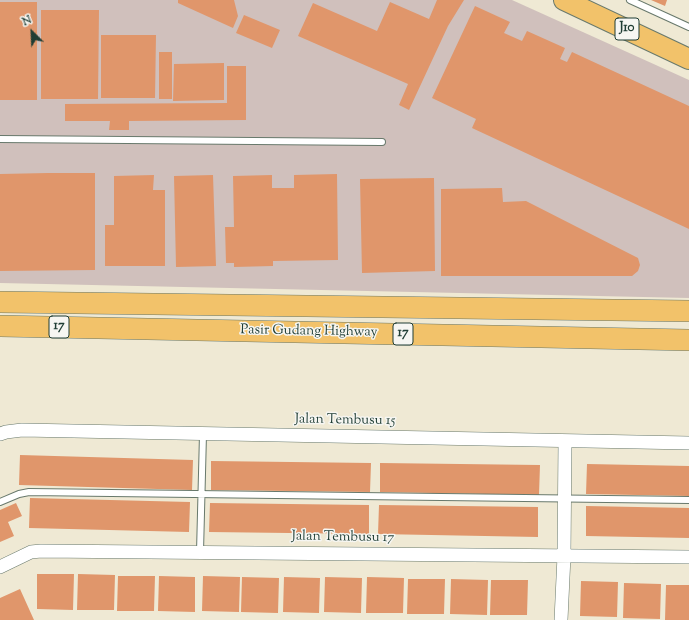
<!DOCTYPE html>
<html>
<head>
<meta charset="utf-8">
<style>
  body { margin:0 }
  #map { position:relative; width:689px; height:620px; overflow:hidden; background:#efe9d4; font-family:"Sorts Mill Goudy",serif }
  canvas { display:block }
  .north { position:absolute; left:12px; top:12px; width:40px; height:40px; -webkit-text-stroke:3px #f6f6f2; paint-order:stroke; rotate:336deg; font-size:11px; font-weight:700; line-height:16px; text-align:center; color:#1f3d34 }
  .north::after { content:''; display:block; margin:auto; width:14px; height:18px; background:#1f3d34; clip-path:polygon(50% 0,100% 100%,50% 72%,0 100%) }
</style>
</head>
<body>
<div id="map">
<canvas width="689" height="620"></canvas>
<div class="north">N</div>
</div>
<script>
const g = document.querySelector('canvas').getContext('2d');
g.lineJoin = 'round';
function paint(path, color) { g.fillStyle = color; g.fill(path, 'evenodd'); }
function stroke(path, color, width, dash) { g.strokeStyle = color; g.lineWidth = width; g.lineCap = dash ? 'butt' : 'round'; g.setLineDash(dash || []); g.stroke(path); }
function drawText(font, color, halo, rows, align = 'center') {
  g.font = font + ' "Sorts Mill Goudy",serif'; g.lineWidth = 3; g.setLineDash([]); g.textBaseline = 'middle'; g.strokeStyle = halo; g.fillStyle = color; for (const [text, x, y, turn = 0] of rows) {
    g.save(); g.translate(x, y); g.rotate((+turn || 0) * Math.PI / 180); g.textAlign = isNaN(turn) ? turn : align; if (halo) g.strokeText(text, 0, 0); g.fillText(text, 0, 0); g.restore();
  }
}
paint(new Path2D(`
  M0,0H512L689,80V298L0,283Z`), '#d0c0bc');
paint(new Path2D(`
  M178,0H234L238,16L233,28L178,3Z
  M437,0H464L448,26L409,110L399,105L408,84L298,36L313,3L377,31L390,2L429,19Z
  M651,0H667L665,6Z
  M0,2H37V100H0Z
  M475,6L510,22L504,33L522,41L527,31L565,48L560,59L567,62L572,52L689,106V229L472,128L476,119L432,98Z
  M41,10H99L98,99H41Z
  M244,15L280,30L272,48L236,33Z
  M101,35H156L155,98H101Z
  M159,52H172V99H159Z
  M224,63V100L173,101L174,64Z
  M227,66H246V120L129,121V130H109L110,121H65V104L227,103Z
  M48,173H95V270L0,271V174Z
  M337,174L338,260L273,261V266L234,267V263H226L225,227H234L233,176L272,175V188H294V175Z
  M154,175L153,190H165V266H105V225H114V176Z
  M213,175L216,266L176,267L174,176Z
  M434,178L435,271L362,273L360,179Z
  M502,188L503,202L526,201L638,258L640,265L638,271L632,276H441V189Z
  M20,455L193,460L192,490L19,485Z
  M211,461L371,463L370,492L211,490Z
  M380,463L540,465L539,495L380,492Z
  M587,464L689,466V496L586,494Z
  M30,498L190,502L189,532L29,528Z
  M16,503L22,516L8,522L14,536L0,542V510Z
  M210,503L369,505V534L209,532Z
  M379,505L538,507V537L378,534Z
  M586,506L689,508V538L586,536Z
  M37,574H74L73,610L37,609Z
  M78,574L115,575L114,610H77Z
  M118,576H155L154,611H117Z
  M159,576L195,577V612L158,611Z
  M203,576L240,577L239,612L202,611Z
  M242,577L279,578L278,613L241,612Z
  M284,577L320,578L319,613L283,612Z
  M325,577L362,578L361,613L324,612Z
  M367,577L404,578L403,613H366Z
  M408,579H445L444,614H407Z
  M451,579L488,580L487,615L450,614Z
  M491,580H528L527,615H490Z
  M581,581L618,582L617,617L580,616Z
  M624,583L661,584L660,619L623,618Z
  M666,585H689V620H665Z
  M20,589L34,620H0V598Z`), '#e0966b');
const service = new Path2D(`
  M630,0L689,27
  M0,139L382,142
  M0,502L19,494L29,492L689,500
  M200,552L203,434`);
const minor = new Path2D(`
  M0,434L6,432L22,430L689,443
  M0,567L31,552L41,551L689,557
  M561,620L564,556L565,441`);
const primary = new Path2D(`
  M564,0L689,59`);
const trunk = new Path2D(`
  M0,302L689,311
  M0,326L689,340`);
stroke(service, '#68796c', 8);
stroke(minor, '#68796c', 14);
stroke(primary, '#68796c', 22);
stroke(trunk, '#68796c', 22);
stroke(service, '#fff', 6);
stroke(minor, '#fff', 13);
stroke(primary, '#f2c26a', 20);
stroke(trunk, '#f2c26a', 21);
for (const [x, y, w] of [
  [627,29,24],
  [59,327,20],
  [403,334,20]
]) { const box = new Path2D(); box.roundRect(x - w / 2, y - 11, w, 22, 3); g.fillStyle = '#f6f6f2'; g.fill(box); stroke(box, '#1f3d34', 1); }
drawText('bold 13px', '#1f3d34', null, [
  ["J10",627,29],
  ["17",59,327],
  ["17",403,334]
]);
drawText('14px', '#1f3d34', '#f6f6f2', [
  ["Pasir Gudang Highway",309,332,1],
  ["Jalan Tembusu 15",345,421,1],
  ["Jalan Tembusu 17",343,538,1]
]);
</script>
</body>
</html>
